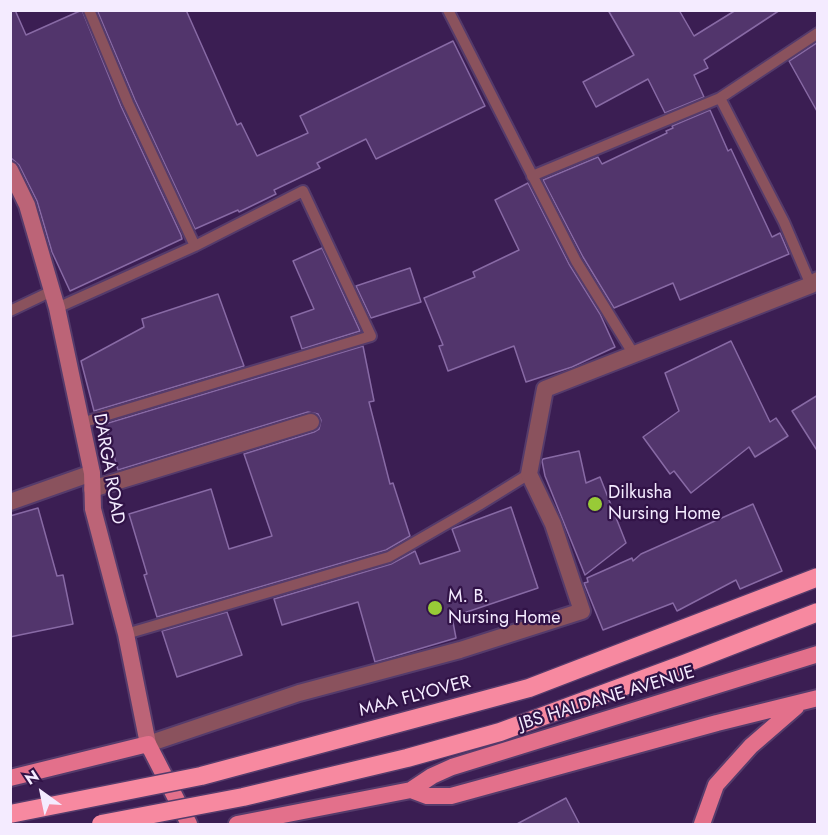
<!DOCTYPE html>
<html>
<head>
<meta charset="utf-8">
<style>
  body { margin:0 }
  #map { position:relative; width:828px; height:835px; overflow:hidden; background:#3b1e53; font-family:Jost,sans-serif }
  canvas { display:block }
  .frame { position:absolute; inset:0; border:12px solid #f4ebff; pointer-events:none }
  .north { position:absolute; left:12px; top:763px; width:60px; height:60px; -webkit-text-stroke:4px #311347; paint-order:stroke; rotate:327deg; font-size:16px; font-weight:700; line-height:24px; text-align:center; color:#f4ebff }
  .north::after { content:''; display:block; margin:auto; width:21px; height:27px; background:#f4ebff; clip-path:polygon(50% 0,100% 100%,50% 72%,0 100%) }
</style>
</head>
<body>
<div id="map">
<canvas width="828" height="835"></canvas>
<div class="frame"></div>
<div class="north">N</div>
</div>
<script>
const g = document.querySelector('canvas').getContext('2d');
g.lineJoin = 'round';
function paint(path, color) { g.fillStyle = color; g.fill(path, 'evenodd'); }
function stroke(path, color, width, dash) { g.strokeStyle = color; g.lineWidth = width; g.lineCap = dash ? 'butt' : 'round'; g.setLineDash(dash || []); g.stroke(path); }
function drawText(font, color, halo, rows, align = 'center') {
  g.font = font + ' Jost,sans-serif'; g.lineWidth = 4.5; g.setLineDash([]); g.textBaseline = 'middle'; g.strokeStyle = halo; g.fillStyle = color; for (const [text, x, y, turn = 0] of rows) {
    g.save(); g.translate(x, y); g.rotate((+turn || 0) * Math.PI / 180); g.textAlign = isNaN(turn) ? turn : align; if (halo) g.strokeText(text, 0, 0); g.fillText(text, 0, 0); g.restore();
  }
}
const building = new Path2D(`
  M10,10H15L26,35L82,10L121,106L181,235L182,239L70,291L52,252L37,201L19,165L10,157Z
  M97,10H186L237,125L241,123L257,156L308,133L300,116L453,41L485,106L376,159L366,139L317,163L320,168L274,190L276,194L239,212L238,210L195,229L135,100Z
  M608,10H679L694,36L736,10H780L704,60L708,68L694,75L704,97L665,113L648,79L596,107L583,82L634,55Z
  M818,42V113L789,61Z
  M710,110L728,151L731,149L772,237L780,233L789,254L680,300L673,283L614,308L583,257L543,180L598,157L602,164L667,133L666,131L673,128L672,126Z
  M528,183L569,264L600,314L615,347L572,367L526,382L514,346L448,371L439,346L443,345L424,298L475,277L473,272L519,250L495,200Z
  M322,248L360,331L302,349L291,317L314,309L293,261Z
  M410,268L421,302L371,318L356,286Z
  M218,294L244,366L94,411L81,361L144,327L142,319Z
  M731,341L770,422L776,418L788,436L755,457L749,447L691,493L674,471L670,474L643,437L679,411L665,373Z
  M363,346L374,401L369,402L390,484L393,483L410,536L386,550L157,617L144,575L147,574L129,514L211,489L229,549L272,536L244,454L314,432L319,429L321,420L318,414L308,412L118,470L105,424Z
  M818,395V452L792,411Z
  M579,451L586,483L600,477L626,543L585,575L545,476L542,461L543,459Z
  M753,504L782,571L740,589L736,580L677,611L673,603L603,630L584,583L588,582L587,578L632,558L633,561L641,554Z
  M511,507L538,588L452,617L456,638L375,662L358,602L282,625L274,599L391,564L415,551L420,564L460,551L452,529Z
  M38,508L57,576L63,575L73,624L10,637V516Z
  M227,612L242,655L177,677L162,631Z
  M566,798L580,825H515Z`);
paint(building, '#52356c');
stroke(building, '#886aa5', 1.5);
const service = new Path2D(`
  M89,10L128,103L195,246
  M448,10L576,261L633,353
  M532,176L720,98
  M811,285L784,222L720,98L818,33
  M57,308L195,246L303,191L371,336L81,423
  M10,311L52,291
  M126,634L389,557L479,505L529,474`);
const minor = new Path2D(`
  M92,489L311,422
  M10,502L92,473
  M148,744L299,693L460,650L582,611L553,524L529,474L545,389L811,285L818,280`);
const secondary = new Path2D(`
  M10,170L27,205L57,308L92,473L93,509L126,634L148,744`);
const primary = new Path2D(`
  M10,778L148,744L189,824
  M411,790L427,796H451L717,723L818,698
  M237,824L411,790L432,776L452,767L818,654
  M702,824L716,785L751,746L796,707`);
stroke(service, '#553b6b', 14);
stroke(minor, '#553b6b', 20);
stroke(secondary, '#553b6b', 20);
stroke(primary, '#553b6b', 20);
stroke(service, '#8a525d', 10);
stroke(minor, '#8a525d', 16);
stroke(secondary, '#bc6477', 16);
stroke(primary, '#e3708b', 16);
const motorwayBridge = new Path2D(`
  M10,814L201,776L529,688L818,577
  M101,824L243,797L407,758L500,732L684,664L818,612`);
stroke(motorwayBridge, '#553b6b', 21, []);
stroke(motorwayBridge, '#f789a0', 18);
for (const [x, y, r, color] of [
  [595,504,8,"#98cb37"],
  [435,608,8,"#98cb37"]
]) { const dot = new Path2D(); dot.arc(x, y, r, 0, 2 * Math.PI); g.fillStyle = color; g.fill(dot); stroke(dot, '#311347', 2); }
drawText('18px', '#f4ebff', '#311347', [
  ["DARGA ROAD",108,469,80],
  ["MAA FLYOVER",415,697,-15],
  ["JBS HALDANE AVENUE",607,699,-17]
]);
drawText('18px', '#f4ebff', '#311347', [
  ["Dilkusha",608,494],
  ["Nursing Home",608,515],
  ["M. B.",448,598],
  ["Nursing Home",448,619]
], 'left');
</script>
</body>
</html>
